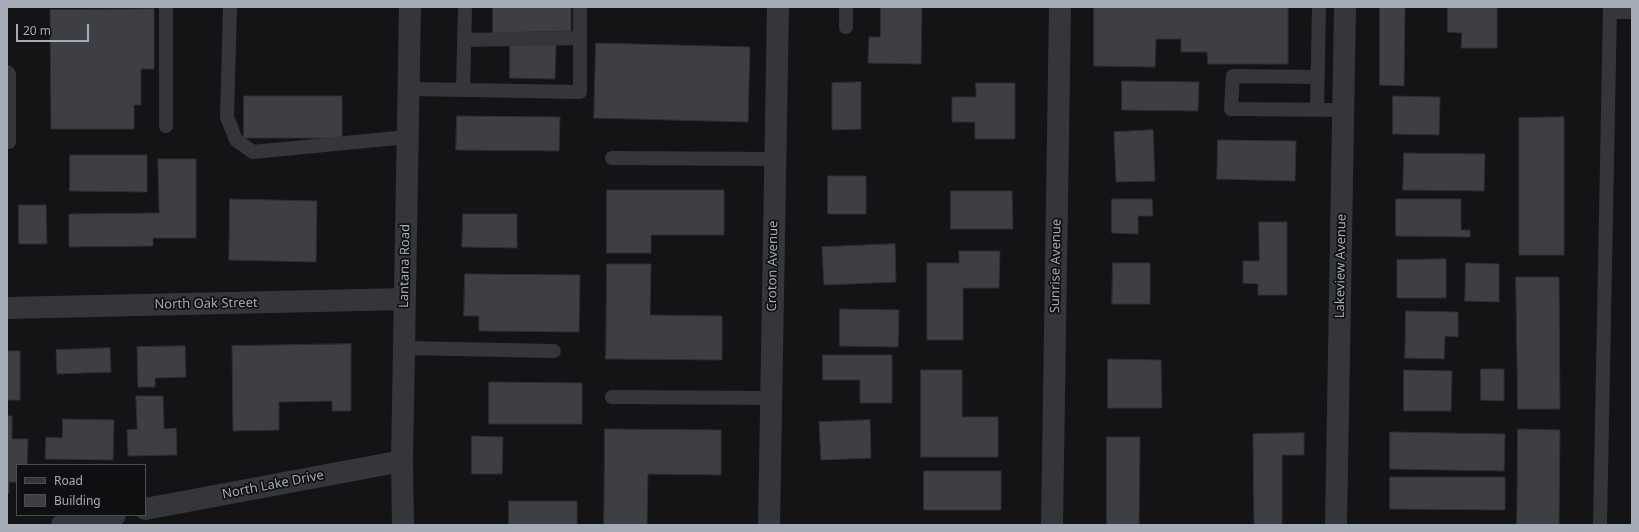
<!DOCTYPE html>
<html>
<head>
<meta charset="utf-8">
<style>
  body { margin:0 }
  #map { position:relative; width:1639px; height:532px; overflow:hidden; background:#141416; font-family:"Noto Sans",sans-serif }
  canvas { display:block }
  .frame { position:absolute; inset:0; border:8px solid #a5acb8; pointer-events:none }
  .legend { position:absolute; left:16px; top:464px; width:130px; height:52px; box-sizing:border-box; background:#0f0f11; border:1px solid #4b4e54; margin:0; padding:5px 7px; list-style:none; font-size:12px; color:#a5acb8 }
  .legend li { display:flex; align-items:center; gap:8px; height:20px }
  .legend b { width:20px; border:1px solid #4b4e54 }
  .scale { position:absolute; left:16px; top:24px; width:73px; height:18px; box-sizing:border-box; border:2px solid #a5acb8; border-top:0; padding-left:5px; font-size:12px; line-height:14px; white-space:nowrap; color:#a5acb8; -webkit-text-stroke:3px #0f0f11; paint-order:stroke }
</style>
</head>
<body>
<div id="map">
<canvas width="1639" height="532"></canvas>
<div class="frame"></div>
<ul class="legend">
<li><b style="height:5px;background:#35363c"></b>Road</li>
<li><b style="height:11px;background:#3e3f44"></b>Building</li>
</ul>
<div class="scale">20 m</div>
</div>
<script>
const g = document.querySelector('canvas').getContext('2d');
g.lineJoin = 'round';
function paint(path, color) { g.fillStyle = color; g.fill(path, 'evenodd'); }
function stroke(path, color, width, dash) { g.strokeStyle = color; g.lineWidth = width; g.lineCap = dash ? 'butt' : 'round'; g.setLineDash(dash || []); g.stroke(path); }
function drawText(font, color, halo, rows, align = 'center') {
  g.font = font + ' "Noto Sans",sans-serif'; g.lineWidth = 3.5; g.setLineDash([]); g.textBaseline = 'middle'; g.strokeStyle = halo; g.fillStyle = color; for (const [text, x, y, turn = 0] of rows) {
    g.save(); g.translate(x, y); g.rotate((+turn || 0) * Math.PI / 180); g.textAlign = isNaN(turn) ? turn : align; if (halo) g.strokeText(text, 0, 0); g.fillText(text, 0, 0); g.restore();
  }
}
const building = new Path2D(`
  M493,7H571V31L493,33Z
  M881,7H922L921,64L868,63L869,37H880Z
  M1094,7H1288V64H1208L1207,52H1181V39H1156L1155,67L1094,66Z
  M1380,7H1405L1404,86L1380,85Z
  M1448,7H1497V48H1461L1462,33L1448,32Z
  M154,9V69H141V105H134V129H51L50,10Z
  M510,43L556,44L555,79L510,78Z
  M596,43L750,47L748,122L594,118Z
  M1122,81L1199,82L1198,111L1122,110Z
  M861,82V129L832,130V83Z
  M976,83H1015V139H975V122H952V97H976Z
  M244,96H342V138H244Z
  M1393,96L1440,97L1439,135L1393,134Z
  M457,116L560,117L559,151L456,150Z
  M1564,117V255H1519V118Z
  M1153,130L1155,181L1116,182L1114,132Z
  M1218,140L1296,141L1295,181L1217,179Z
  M1404,153L1485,154L1484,191L1403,190Z
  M70,155H147V192L70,191Z
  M158,159H196V238H153V246L69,247V214L159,213Z
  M828,176H866V214H828Z
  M607,190H724V235H651V253H607Z
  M951,191H1012L1013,229H951Z
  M230,199L317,201L316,262L229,260Z
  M1112,199H1152L1153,216H1138V234L1112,233Z
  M1396,199H1461V230H1470V237L1396,236Z
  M19,205H46L47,244H19Z
  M463,214H517V248L462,247Z
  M1259,222H1287V295H1258V284L1243,283V261H1259Z
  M895,244L896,282L824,285L822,247Z
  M959,251H1000L999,288H963V340H927V263H959Z
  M1446,259V298H1397V260Z
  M1113,263H1150V304H1112Z
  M1466,263L1499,264V302L1465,301Z
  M607,264H651L650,315L722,316V360L606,359Z
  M465,274L580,275L579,332L479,331V316H464Z
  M1516,277H1559L1560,409H1518Z
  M840,309L899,310L898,347L840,346Z
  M1406,311L1458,312V337L1445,336L1444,359L1405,358Z
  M351,344V411H332V401L279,402V430L233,431L232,346Z
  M185,346L186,377L155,378V387H138L137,347Z
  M110,348L111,372L57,374L56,350Z
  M7,351H20V400H7Z
  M823,355H892V403H860V380H823Z
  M1108,359L1161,360L1162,408H1108Z
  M1481,369H1504V401L1481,400Z
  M921,370H962V417H998V457H921Z
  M1404,370L1452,371L1451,411H1404Z
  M489,382L582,383V424H489Z
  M136,396H163L164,429L176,428L177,455L128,456L127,430L137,429Z
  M7,416H12V439H28L27,465H17V482H9V493H7Z
  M63,419L114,420L113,460L45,459L46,437L62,438Z
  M870,420L871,458L821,460L819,422Z
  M605,429L721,430V475L648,474L647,525H604Z
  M1518,429L1560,430L1559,525H1517Z
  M1390,432L1505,434L1504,471L1390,469Z
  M1304,433V455H1282V525H1254L1253,434Z
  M472,436L503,437L502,474H472Z
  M1107,437H1140L1139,525H1107Z
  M924,471H1001V510H924Z
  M1390,477H1505V510L1390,509Z
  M509,501H577V525H509Z`);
paint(building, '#3e3f44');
stroke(building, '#2e2e33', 1);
stroke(new Path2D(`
  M166,7V126
  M230,7L227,117L236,140L253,152L407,137
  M1610,12H1632
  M846,27V7
  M464,40L580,38
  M7,72L9,74V142H7
  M1318,77L1233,76L1231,109L1343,110
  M409,89L580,92V7
  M463,90L465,7
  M1317,109L1319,7
  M612,158L775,159
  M404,348L554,351
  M612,397L771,398
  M1600,525L1610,7`), '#35363c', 14);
stroke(new Path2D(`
  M7,308L405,299
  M145,509L402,461
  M62,525L115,515
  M403,525L402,461L410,7
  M769,525L778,7
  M1052,525L1060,7
  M1336,525L1345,7`), '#35363c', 22);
drawText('13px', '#a5acb8', '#0f0f11', [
  ["Lantana Road",405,266,-89],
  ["Croton Avenue",773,266,-89],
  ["Sunrise Avenue",1056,266,-89],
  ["Lakeview Avenue",1341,266,-89],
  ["North Oak Street",206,304,-1],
  ["North Lake Drive",273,485,-11]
]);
</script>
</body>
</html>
